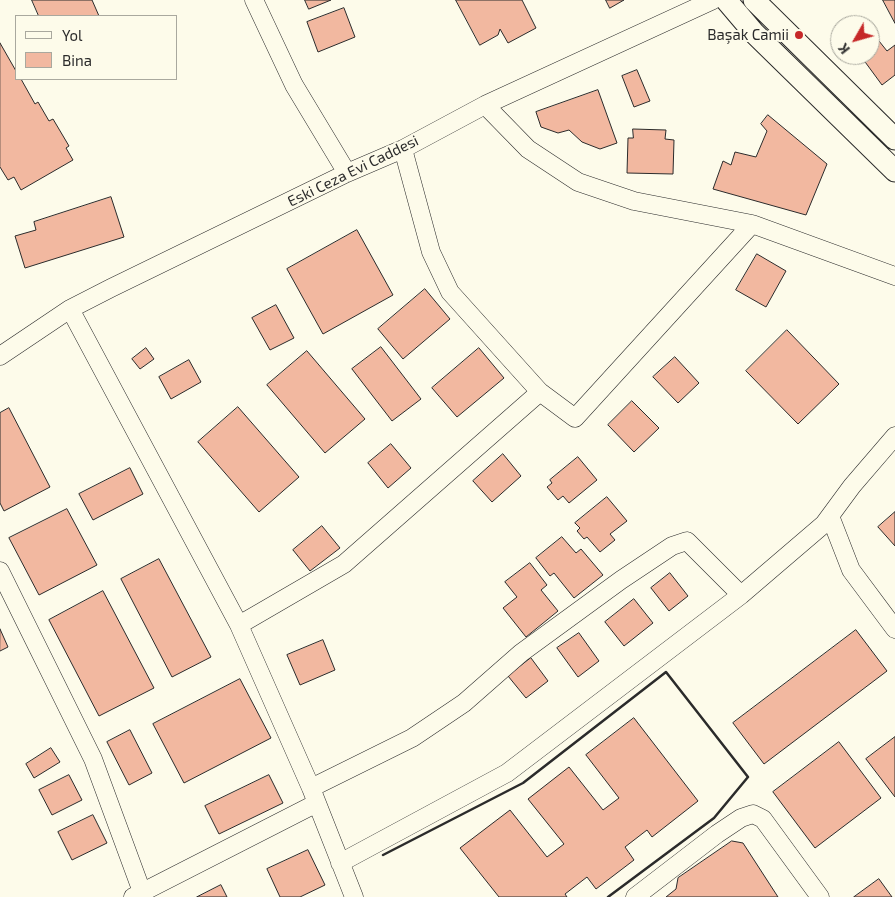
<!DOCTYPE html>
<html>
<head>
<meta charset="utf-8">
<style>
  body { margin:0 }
  #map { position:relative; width:895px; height:897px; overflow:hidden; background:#fdfbea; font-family:"Exo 2",sans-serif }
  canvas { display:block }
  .legend { position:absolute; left:15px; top:15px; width:162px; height:65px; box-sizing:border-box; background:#fdfbea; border:1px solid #a9a89e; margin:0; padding:6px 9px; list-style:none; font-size:15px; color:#2b2b2b }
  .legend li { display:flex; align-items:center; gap:10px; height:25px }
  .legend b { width:25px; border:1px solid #a9a89e }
  .north { position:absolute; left:830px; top:15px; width:50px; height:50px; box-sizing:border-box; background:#fdfbea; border:1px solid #a9a89e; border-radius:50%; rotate:232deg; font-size:14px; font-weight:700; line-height:20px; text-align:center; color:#2b2b2b }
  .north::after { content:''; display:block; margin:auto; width:18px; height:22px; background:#c62828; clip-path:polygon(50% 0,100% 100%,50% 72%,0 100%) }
</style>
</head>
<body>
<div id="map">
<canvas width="895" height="897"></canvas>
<ul class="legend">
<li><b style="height:6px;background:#fdfbea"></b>Yol</li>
<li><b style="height:14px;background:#f2b8a0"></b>Bina</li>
</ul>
<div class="north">K</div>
</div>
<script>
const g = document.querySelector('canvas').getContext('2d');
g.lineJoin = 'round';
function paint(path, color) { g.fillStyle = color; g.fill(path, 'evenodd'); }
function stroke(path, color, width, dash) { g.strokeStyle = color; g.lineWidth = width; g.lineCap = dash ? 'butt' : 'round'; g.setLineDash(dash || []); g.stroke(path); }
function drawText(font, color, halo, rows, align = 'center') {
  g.font = font + ' "Exo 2",sans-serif'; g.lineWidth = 4; g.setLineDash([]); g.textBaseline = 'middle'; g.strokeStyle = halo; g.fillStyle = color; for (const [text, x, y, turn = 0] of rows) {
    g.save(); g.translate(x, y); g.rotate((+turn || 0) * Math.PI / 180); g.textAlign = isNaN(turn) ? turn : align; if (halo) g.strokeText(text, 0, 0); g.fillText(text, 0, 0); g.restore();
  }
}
const building = new Path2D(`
  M32,0H92L99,16H39Z
  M305,0H331L309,9Z
  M456,0H522L536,28L508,43L500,29L498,35L480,45Z
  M606,0H624L610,8Z
  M883,0H895V23Z
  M344,8L355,37L318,52L307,22Z
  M879,41L887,51L895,45V75L882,85L860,55H870V47Z
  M0,43L16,71V79H21L35,104L38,102L49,121L53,119L69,146L66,148L73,160L21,190L14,177L8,180L0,167Z
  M637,70L650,101L634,107L622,76Z
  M598,90L617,143L600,149L582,142L569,130L558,133L541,127L536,112Z
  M768,115L827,164L806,215L713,189L723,161L731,165L735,152L756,157L767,131L761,124Z
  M633,129L666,130L665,139L674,140L673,174L627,173L628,138H633Z
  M111,197L124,237L25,268L15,236L36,230L34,222Z
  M357,230L393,295L323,334L287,269Z
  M757,254L786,271L766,307L736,290Z
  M425,289L450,319L403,359L378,329Z
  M276,305L294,338L270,350L252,318Z
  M787,330L839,384L798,424L746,371Z
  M381,347L421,399L392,421L352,369Z
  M146,348L154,359L140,369L132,359Z
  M479,348L504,378L457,417L432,388Z
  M307,351L365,419L325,453L267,385Z
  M675,357L699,383L678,403L653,377Z
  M189,360L201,382L171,399L159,377Z
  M632,401L659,428L634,452L608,425Z
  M238,407L299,477L259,512L198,442Z
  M9,408L50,487L4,511L0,503V413Z
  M391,444L411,468L388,488L368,463Z
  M503,454L521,476L492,502L473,481Z
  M578,457L597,480L569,503L563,496L558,500L547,487L552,483L550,480Z
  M130,468L143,494L93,520L79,494Z
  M607,497L627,521L610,534L615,540L600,552L587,537L584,539L577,531L580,528L575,523Z
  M67,509L97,565L39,595L9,538Z
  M895,512V546L878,527Z
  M322,526L340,548L310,571L293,550Z
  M562,537L576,553L581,549L603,575L574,598L554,573L550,576L536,558Z
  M159,559L211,657L172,677L121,579Z
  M530,563L547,585L541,590L558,611L526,637L503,608L517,597L505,582Z
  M670,573L688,596L669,611L651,588Z
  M103,591L154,688L99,716L49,620Z
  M634,599L653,623L624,646L605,622Z
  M0,629L8,647L0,651Z
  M856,630L887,671L764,764L733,723Z
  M579,633L599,661L578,677L557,648Z
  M323,640L335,670L300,685L287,655Z
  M531,658L548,681L526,698L508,676Z
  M240,679L271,738L184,783L153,724Z
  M634,718L698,801L652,837L647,830L625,847L634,860L596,889L587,877L565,894L567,897H499L460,848L510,810L547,857L564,844L528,799L569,767L603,810L619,798L586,755Z
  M130,730L152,773L129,785L107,742Z
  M895,737V797L866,759Z
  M839,742L881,798L815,848L773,792Z
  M51,748L60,762L34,778L26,764Z
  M69,775L82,800L52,815L39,790Z
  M269,775L283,803L219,834L205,806Z
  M93,815L107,843L72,860L58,832Z
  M732,841L743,843L778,897H666L676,889L678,878Z
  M308,850L325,885L300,897H280L267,869Z
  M879,879L892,897H854Z
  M221,885L227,897H197Z`);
paint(building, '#f2b8a0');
stroke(building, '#2b2b2b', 1);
const minor = new Path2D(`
  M254,0L294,85L347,173
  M485,105L528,149L578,182L634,201L752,224L895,276
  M403,149L431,252L450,292L540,392
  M70,309L239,625L311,788L354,897
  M0,356L70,309L111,288L347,173L403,149L485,105L713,0
  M830,516L851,570L895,629
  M0,571L93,759L142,892
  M239,625L344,564L540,392L575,418L752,224
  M311,788L412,738L464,703L521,653L621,580L672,546L687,541L741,595
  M340,863L507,773L741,595L824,524L852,486L895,436
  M133,897L317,803
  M635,897L717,834L741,818L753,814L763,819L820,897`);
const tertiary = new Path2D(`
  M726,0L754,33L895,171
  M754,0L895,139`);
stroke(minor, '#2b2b2b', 19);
stroke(tertiary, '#2b2b2b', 23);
stroke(minor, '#fdfbea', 18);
stroke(tertiary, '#fdfbea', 21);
stroke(new Path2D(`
  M383,855L523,783L666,672L748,777L714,818L608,897`), '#2b2b2b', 2.5);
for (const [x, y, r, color] of [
  [799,35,5,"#c62828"]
]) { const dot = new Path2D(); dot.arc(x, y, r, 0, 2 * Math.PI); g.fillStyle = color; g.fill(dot); stroke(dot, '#fdfbea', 2); }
drawText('15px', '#2b2b2b', '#fdfbea', [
  ["Başak Camii",789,35]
], 'right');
drawText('15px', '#2b2b2b', '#fdfbea', [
  ["Eski Ceza Evi Caddesi",353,171,-26]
]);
</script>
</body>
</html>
